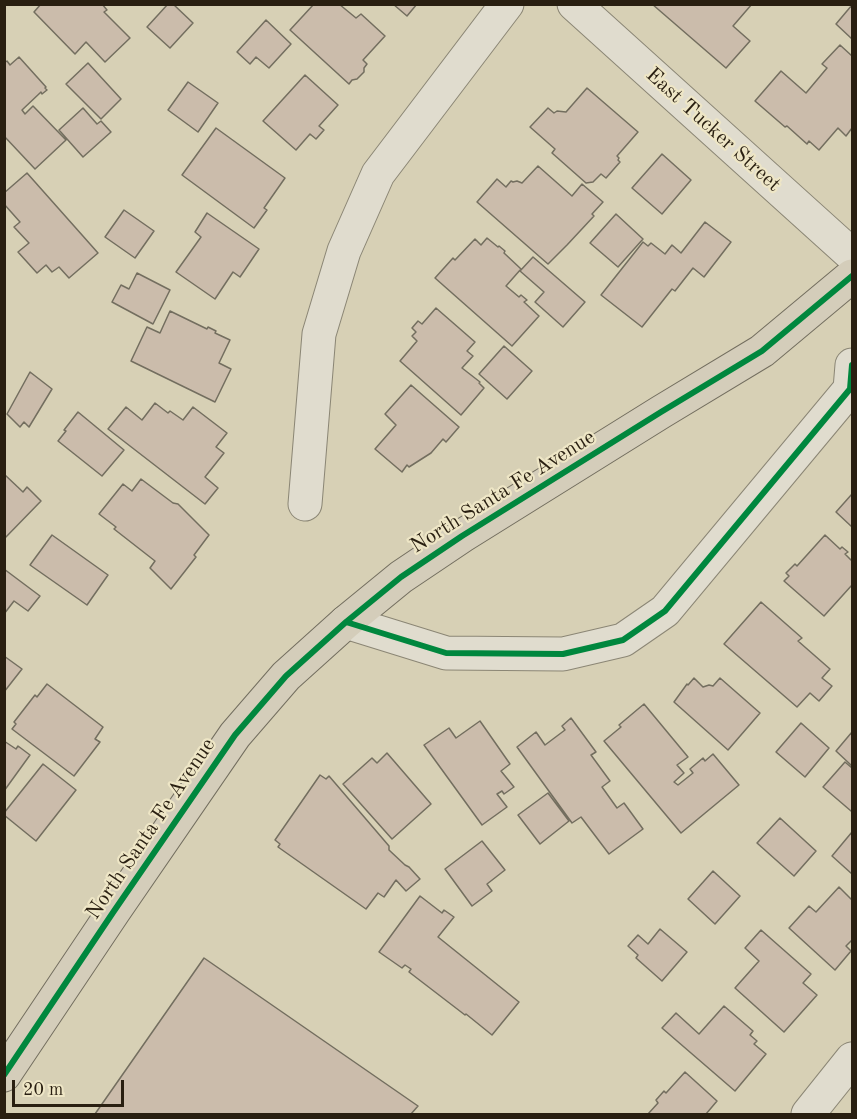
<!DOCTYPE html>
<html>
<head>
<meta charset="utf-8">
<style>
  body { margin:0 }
  #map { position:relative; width:857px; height:1119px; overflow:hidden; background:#d7d0b5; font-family:"Old Standard TT",serif }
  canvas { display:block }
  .frame { position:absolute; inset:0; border:6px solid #291f11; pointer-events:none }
  .scale { position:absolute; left:12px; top:1080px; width:112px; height:27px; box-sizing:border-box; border:3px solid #291f11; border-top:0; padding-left:8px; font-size:18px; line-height:21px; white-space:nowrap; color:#291f11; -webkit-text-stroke:4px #eee6c6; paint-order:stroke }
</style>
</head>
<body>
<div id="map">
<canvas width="857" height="1119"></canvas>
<div class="frame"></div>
<div class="scale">20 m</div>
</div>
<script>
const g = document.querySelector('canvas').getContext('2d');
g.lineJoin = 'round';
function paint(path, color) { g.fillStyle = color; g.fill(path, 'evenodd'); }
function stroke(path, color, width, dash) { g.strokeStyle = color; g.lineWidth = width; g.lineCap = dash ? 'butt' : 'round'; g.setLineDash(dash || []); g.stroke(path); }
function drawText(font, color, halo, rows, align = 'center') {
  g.font = font + ' "Old Standard TT",serif'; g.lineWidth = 4.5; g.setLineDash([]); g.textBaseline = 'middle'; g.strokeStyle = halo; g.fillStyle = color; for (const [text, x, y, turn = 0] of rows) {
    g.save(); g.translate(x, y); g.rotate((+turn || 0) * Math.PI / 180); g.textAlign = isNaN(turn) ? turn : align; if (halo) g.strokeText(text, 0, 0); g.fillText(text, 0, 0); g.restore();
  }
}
const building = new Path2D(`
  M41,4H102L107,10L104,12L130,38L105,62L86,42L75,54L34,12Z
  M168,4H173L193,23L170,48L147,27Z
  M314,4H339L356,18L361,14L385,36L363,60L367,64L364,68V72L357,79L352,80L349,84L290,30Z
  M393,4H417L407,16Z
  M652,4H752L733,26L750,41L726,68Z
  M852,5V39L836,24Z
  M266,20L291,44L269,68L256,57L250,64L237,52Z
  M840,45L852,56V128L846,136L838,128L819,150L809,141L807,144L787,126L785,127L755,101L781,71L806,93L827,68L822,64Z
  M19,57L46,87L45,88L47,90L42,94L41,92L22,110L25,114L33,106L66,140L35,169L4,136V63L7,61L10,65Z
  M88,63L121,99L101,119L66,84Z
  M305,75L338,105L319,126L324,130L316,139L310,134L296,150L263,121Z
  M188,82L218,103L198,132L168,110Z
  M587,88L638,132L617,156L619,158L618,160L620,162L606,178L601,174L593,182L586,183L552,153L555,149L530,127L548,108L554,113L557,111L566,112Z
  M83,108L97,124L101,121L111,132L83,157L59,130Z
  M216,128L285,178L264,208L267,210L254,228L182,175Z
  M662,154L691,180L662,214L632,188Z
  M538,166L572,196L582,184L603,202L592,214L594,216L567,245L548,264L477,202L497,179L506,187L511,181L513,182L517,181L522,183Z
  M27,173L98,253L69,278L59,267L52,272L46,265L37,273L18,252L29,243L14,227L20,222L4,204V193Z
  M124,210L154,231L135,258L105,237Z
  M207,213L259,249L240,277L233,272L215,299L176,272L201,237L195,232Z
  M616,214L643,239L618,267L590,243Z
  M705,222L731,242L704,277L693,268L675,291L672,289L642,327L601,295L643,242L648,246L651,243L665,254L672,245L681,253Z
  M487,238L498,247L499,246L505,251L504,253L521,269L506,286L519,297L521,295L527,300L524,302L539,316L512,346L435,278L453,258L455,260L475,239L481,245Z
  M533,257L585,302L563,327L535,302L544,292L520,271Z
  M137,273L170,290L153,324L112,302L121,285L129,289Z
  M436,308L475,342L467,351L473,356L462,368L480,382L479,383L484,388L461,415L400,361L417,341L412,336L416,332L412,328L418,321L422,324Z
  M170,311L207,329L208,327L216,331L215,333L230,340L219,363L231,369L215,402L131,361L147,327L160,333Z
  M504,346L532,371L507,399L479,374Z
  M30,372L52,389L29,427L24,422L20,427L7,414Z
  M411,385L459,427L446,442L443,439L431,453L409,467L407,465L402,472L375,449L396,425L385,414Z
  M155,403L168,413L170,411L183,420L193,407L227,433L216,447L224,453L205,477L218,488L205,504L108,429L126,407L142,420Z
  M78,412L124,450L102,476L58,441L66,431L64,430Z
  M4,474L23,492L27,487L41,501L4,539Z
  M141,479L173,503L178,504L209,535L194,555L196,557L171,589L150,568L155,561L114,529L116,527L99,514L123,484L132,491Z
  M852,494V527L836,512Z
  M52,535L108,575L87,605L30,565Z
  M825,535L840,549L842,547L848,552L845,554L852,561V585L824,616L784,581L789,576L786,573L795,564L797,566Z
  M4,569L40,596L28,611L14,601L4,614Z
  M761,602L802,638L798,641L830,669L822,678L832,686L819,701L810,693L797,707L724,644Z
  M4,656L22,669L4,692Z
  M694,678L703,687L709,685L713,686L720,678L760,713L728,750L674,702L687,684L688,685Z
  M47,684L103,727L95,739L100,742L74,776L12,729L16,724L14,722L35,695L37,697Z
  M644,704L688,757L677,765L684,773L674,782L678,785L693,773L690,769L703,758L705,761L713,754L739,785L681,833L604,741L621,727L619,725Z
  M571,718L596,752L591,755L610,781L602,787L617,808L624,803L643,829L609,854L581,817L572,823L517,747L536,732L545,745L565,730L562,726Z
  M480,721L510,764L501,771L514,787L504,794L502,791L497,794L507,807L482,825L424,745L449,728L456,738Z
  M801,723L829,748L805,777L776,752Z
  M852,732V766L836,751Z
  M4,741L16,749L18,746L30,755L4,791Z
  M387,753L431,804L392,839L343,784L372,758L377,763Z
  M845,762L852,768V810L851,811L823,787Z
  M43,764L76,790L36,841L4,815V813Z
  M320,775L326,779L329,776L389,846V850L405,865L409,867L420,879L406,891L396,880L384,897L378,893L366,909L278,847L280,844L275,840Z
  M548,793L569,821L540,844L518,815Z
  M780,818L816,851L794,876L757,843Z
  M852,832V874L832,856Z
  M482,841L505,870L487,884L492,891L472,906L445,869Z
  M713,871L740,896L715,924L688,899Z
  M839,887L852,900V940L846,946L851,951L835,970L789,928L809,906L816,912Z
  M420,896L442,913L444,910L454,917L438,937L519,1002L492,1035L466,1014L465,1015L409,972L411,969L405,965L402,968L379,952Z
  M660,929L687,952L662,981L636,958L638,955L628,946L638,935L648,944Z
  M761,930L811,974L803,983L817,995L784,1032L735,988L759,961L745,948Z
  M204,958L418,1106L411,1114H95Z
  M724,1006L753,1031L750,1035L757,1041L754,1044L766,1054L735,1091L662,1028L676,1013L699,1034Z
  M685,1072L717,1101L706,1114H648L658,1103L656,1100L664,1091L666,1093Z`);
paint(building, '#cbbcab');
stroke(building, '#736e5f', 1.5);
const minor = new Path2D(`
  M574,4L852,255
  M305,504L319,334L344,251L378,174L507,4
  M346,622L446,653L563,654L623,640L665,611L850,389L852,365
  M808,1114L852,1059`);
const major = new Path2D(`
  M4,1075L114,911L235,735L286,676L346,622L401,577L462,536L661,412L762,351L852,276`);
stroke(minor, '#8b8675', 35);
stroke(major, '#736e5f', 35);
stroke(minor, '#e0dcce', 33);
stroke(major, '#d4cdba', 33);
stroke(new Path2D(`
  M346,622L446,653L563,654L623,640L665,611L850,389L852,365
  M4,1075L114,911L235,735L286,676L346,622L401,577L462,536L661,412L762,351L852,276`), '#00873e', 6);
drawText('21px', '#291f11', '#eee6c6', [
  ["East Tucker Street",713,130,42],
  ["North Santa Fe Avenue",503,492,-32],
  ["North Santa Fe Avenue",151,829,-56]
]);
</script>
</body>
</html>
